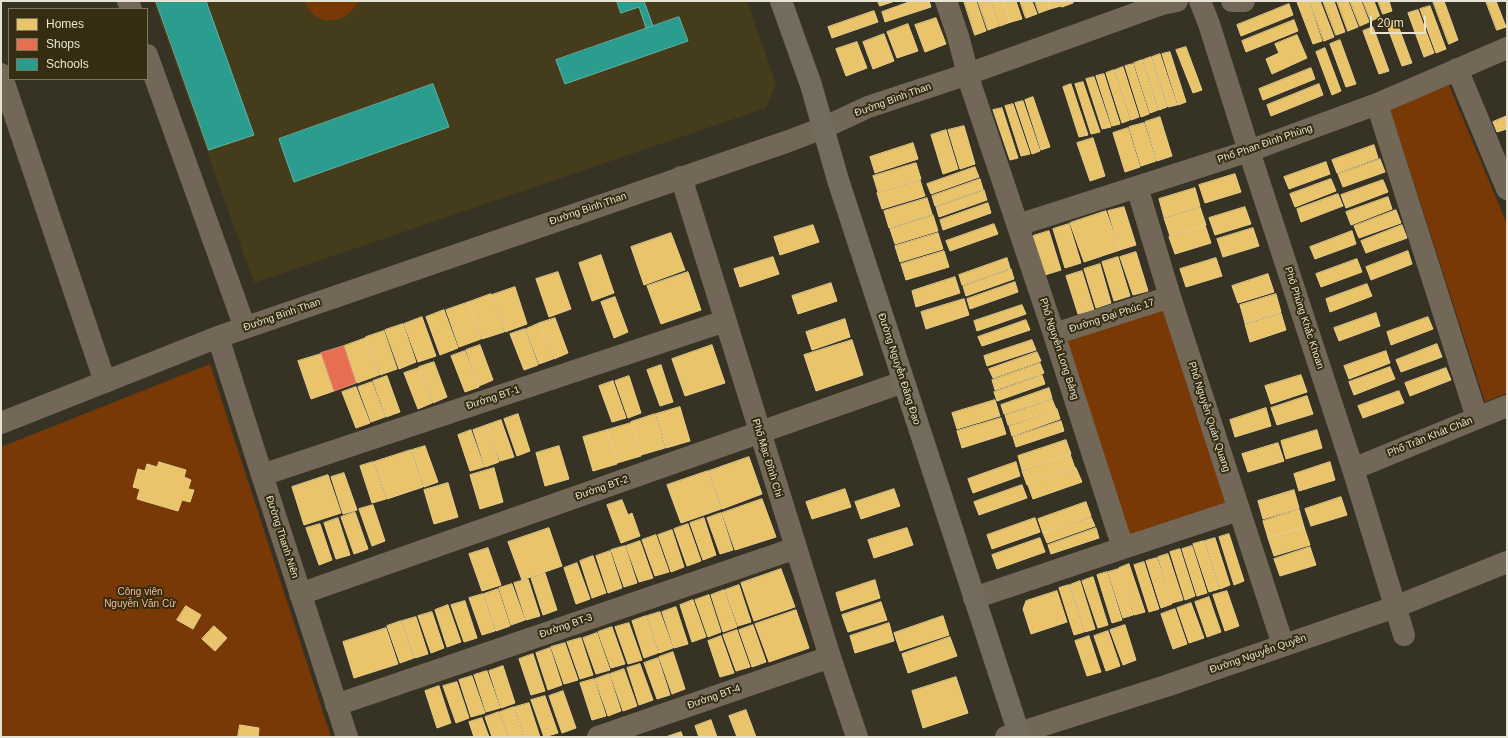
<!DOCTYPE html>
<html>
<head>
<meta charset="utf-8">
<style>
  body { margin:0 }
  #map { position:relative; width:1508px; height:738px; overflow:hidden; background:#363224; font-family:Helvetica,sans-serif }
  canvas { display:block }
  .frame { position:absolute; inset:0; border:2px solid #e7e3d3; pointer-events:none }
  .legend { position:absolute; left:8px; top:8px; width:140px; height:72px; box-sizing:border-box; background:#342d11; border:1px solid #7c765f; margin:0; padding:5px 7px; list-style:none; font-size:12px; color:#e7e3d3 }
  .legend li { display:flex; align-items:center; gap:8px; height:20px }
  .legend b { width:20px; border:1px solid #7c765f }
  .scale { position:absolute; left:1370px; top:16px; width:56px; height:18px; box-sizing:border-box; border:2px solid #e7e3d3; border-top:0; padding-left:5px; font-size:12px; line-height:14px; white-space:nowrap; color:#e7e3d3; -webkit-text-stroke:3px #342d11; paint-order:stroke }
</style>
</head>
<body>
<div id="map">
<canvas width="1508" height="738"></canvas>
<div class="frame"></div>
<ul class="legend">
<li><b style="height:11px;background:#e9c46a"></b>Homes</li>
<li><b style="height:11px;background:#e76f51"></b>Shops</li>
<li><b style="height:11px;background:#2a9d8f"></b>Schools</li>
</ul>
<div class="scale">20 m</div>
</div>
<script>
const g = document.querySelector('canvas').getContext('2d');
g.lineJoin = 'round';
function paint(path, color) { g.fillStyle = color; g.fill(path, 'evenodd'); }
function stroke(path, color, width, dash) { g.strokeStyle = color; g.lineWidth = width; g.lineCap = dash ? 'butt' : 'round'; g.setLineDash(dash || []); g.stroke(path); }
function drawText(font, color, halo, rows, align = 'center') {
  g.font = font + ' Helvetica,sans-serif'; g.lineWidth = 4; g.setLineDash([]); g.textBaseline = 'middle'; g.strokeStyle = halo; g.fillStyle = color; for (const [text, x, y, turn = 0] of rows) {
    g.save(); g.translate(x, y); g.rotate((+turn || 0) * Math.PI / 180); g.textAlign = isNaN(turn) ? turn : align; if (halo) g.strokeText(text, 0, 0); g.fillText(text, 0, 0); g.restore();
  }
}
paint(new Path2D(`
  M153,1H747L776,84L766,108L254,283Z`), '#453c1c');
paint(new Path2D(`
  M305,1H358C347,26 314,28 305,1Z
  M1448,83L1507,224V393L1485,402L1389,106Z
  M1170,297L1238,510L1123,548L1054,334Z
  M210,364L331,737H1V447Z`), '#793907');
const homes = new Path2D(`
  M878,1H895L880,6Z
  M912,1H929L931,7L885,22L882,12Z
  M964,1H976L986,31L975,35Z
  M978,1H990L999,26L988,30Z
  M991,1H1003L1011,22L1000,26Z
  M1003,1H1016L1022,19L1011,22Z
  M1020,1H1032L1037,14L1026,18Z
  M1035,1H1047L1050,9L1039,13Z
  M1047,1H1059L1061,6L1050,9Z
  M1060,1H1073V3L1062,7Z
  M1299,1H1308L1322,41L1313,44L1297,2Z
  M1309,1H1320L1334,37L1324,41Z
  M1323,1H1334L1345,32L1336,35Z
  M1337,1H1348L1358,27L1348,31Z
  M1350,1H1361L1369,22L1360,26Z
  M1363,1H1374L1380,17L1371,21Z
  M1378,1H1389L1392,11L1383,14Z
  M1433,1H1444L1458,40L1449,44Z
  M1486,1H1496L1506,27L1497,30Z
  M1289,4L1293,15L1241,36L1237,25Z
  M1430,6L1446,49L1436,53L1420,9Z
  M1418,10L1434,53L1424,57L1408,13Z
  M874,11L878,22L832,38L828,27Z
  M936,18L946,44L925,52L915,25Z
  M1294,20L1298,31L1246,52L1242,41Z
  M1396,20L1412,63L1402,66L1386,23Z
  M908,24L918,51L897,58L887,32Z
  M1373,27L1389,71L1379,74L1363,31Z
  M884,34L894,61L873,69L863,42Z
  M1297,35L1307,58L1272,74L1266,59L1279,53L1275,44Z
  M1340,40L1356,84L1346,87L1330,44Z
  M857,42L867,68L846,76L836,49Z
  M1186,47L1202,90L1193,93L1176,50Z
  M1325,48L1341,91L1332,95L1316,52Z
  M1170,52L1186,102L1178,105L1162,54Z
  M1160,54L1177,105L1168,107L1152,57Z
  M1151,57L1167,107L1159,110L1143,60Z
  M1142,60L1158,110L1150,113L1134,63Z
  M1133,64L1149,114L1141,117L1125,66Z
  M1123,67L1139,117L1131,120L1115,70Z
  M1311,68L1315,79L1263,100L1259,89Z
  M1114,70L1130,120L1122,123L1106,73Z
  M1104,74L1120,124L1112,126L1096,76Z
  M1094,77L1111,127L1102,129L1086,79Z
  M1083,82L1100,132L1091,134L1075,84Z
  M1071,84L1088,135L1079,137L1063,87Z
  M1319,84L1323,95L1271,116L1267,105Z
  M1033,97L1050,147L1041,150L1025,100Z
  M1023,101L1040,151L1032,154L1015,103Z
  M1013,104L1030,154L1021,156L1005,106Z
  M1002,108L1018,158L1010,160L993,110Z
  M1507,116V129L1497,132L1493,122Z
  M1160,117L1172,156L1157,161L1145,122Z
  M1144,123L1156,161L1141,166L1129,127Z
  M964,126L975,164L960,169L948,130Z
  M1128,128L1140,167L1125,172L1113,133Z
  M946,130L958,169L943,174L931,135Z
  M1093,138L1105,176L1090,181L1077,143Z
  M913,143L918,159L875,173L870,157Z
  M1374,145L1378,158L1337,173L1332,160Z
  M1380,159L1385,172L1343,187L1338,174Z
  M1326,162L1330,174L1289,189L1284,177Z
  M916,163L921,179L878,192L873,176Z
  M975,167L979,177L931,194L927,184Z
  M1235,174L1241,192L1205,203L1199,185Z
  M980,179L983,189L935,206L932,196Z
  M1331,179L1336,191L1295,207L1290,194Z
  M920,180L925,196L882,209L877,193Z
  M1383,180L1388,192L1346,208L1341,195Z
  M1195,188L1200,206L1164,217L1159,199Z
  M984,190L987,200L939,217L936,207Z
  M1338,194L1343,206L1301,222L1297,209Z
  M1388,197L1392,209L1351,225L1346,212Z
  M927,198L932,214L889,228L884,211Z
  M988,203L991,213L943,230L940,220Z
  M1124,207L1136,245L1120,250L1108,211Z
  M1200,207L1206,225L1170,236L1164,218Z
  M1245,207L1251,224L1215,235L1209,218Z
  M1396,210L1401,223L1359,238L1354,226Z
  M1106,211L1120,250L1084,262L1070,223Z
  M933,215L938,231L895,244L890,229Z
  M994,224L998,234L950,251L946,241Z
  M1069,224L1081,263L1065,268L1053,229Z
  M813,225L819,242L780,255L774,237Z
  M1205,225L1211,243L1175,254L1169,237Z
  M1402,225L1407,238L1366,253L1361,241Z
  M1253,228L1259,246L1223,257L1217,239Z
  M1049,231L1061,270L1045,275L1033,236Z
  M1352,231L1356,244L1315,259L1310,247Z
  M671,233L685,270L644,285L631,247Z
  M938,233L943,249L900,262L895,246Z
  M944,251L949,267L906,280L901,264Z
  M1408,251L1412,264L1371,280L1366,267Z
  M1136,252L1148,291L1133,295L1120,257Z
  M601,255L614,293L592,301L579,263Z
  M773,257L779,274L740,287L734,269Z
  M1118,257L1130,296L1114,301L1102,262Z
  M1007,258L1010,268L962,285L959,275Z
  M1216,258L1222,276L1186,287L1180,269Z
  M1357,259L1362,272L1321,287L1316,274Z
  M1100,264L1111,303L1096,308L1084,269Z
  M1011,269L1014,279L966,296L963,286Z
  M1082,271L1094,310L1078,314L1066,276Z
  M558,272L571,309L549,317L536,279Z
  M688,272L701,310L661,324L647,286Z
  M1268,274L1274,292L1238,303L1232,286Z
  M955,277L960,293L916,307L912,291Z
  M1015,282L1018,292L970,309L967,299Z
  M831,283L837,301L798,314L792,296Z
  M1367,284L1372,296L1330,312L1326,299Z
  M515,287L527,324L505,332L492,295Z
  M491,294L504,332L482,339L469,302Z
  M1276,294L1281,312L1245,323L1240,305Z
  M615,297L628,332L614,338L601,302Z
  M964,299L969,315L926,329L921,312Z
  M469,302L481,339L459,347L446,310Z
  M1022,305L1026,314L977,331L974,321Z
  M444,310L458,348L440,355L426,317Z
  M1281,313L1286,330L1250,342L1245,324Z
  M1376,313L1380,326L1339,341L1334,328Z
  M422,317L436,356L418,362L404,324Z
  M1428,317L1433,329L1391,345L1387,332Z
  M555,318L568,353L554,359L540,323Z
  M845,319L850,337L812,350L806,332Z
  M1026,320L1030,330L982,346L978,337Z
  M540,323L553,359L539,364L526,329Z
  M403,324L416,362L399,369L385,330Z
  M525,329L538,365L524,370L510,334Z
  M384,331L397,369L380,375L366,337Z
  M366,338L379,375L357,383L344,346Z
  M852,340L863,375L816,391L804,355Z
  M1032,340L1036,350L987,366L984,356Z
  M1437,344L1442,357L1401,372L1396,360Z
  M480,345L493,380L479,386L466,350Z
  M712,345L725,383L685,396L672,359Z
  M465,351L479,387L465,392L451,356Z
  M1386,351L1390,363L1349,379L1344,366Z
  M1037,352L1041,361L993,378L989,369Z
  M321,354L334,391L311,399L298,361Z
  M434,362L447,397L433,403L419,367Z
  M1040,363L1044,373L995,390L992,380Z
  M661,365L673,402L660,406L647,370Z
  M1390,367L1395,379L1354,395L1349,382Z
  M419,368L432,403L418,409L404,373Z
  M1446,368L1451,380L1410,396L1405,383Z
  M1042,375L1045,384L997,401L994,392Z
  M1301,375L1307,392L1271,404L1265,386Z
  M387,376L400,412L386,417L373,381Z
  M629,376L641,413L628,418L615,381Z
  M613,381L626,418L612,422L599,386Z
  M372,382L385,417L371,422L358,387Z
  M356,387L370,423L356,428L342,392Z
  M1049,388L1052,398L1004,414L1001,405Z
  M1399,391L1404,403L1363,418L1358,406Z
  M1307,396L1313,414L1277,425L1271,408Z
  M1052,399L1056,409L1008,425L1005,415Z
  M995,400L1000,416L957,429L952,413Z
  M680,407L690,441L666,448L656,414Z
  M1266,408L1271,426L1235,437L1230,420Z
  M1057,409L1060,419L1012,436L1009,426Z
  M518,414L530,451L517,456L504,419Z
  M655,414L665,448L641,455L631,422Z
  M1001,418L1006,434L962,448L957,431Z
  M501,420L514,457L500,461L487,425Z
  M1061,421L1064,431L1016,447L1013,437Z
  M631,423L641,456L617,463L607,430Z
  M487,425L499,462L485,467L473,430Z
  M471,430L484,467L470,471L458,435Z
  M607,430L617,464L593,471L583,437Z
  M1317,430L1322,448L1286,459L1281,441Z
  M1066,440L1071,454L1022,470L1018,456Z
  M1278,443L1284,461L1248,472L1242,454Z
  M425,446L438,482L424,487L412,450Z
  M559,446L569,479L545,486L536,453Z
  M411,450L423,487L387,499L374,462Z
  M1070,454L1075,468L1027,485L1022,471Z
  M749,457L762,494L722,509L709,471Z
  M159,462L186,470L184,477L191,480L188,489L194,490L190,502L182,500L178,511L137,499L140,489L133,487L138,469L145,471L147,464L157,467Z
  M373,462L386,499L372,503L360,466Z
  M1016,462L1020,476L973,493L968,479Z
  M1330,462L1335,480L1299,491L1294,474Z
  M494,468L503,502L480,509L470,475Z
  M1076,468L1082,482L1033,499L1028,485Z
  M708,471L721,509L681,523L667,485Z
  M344,473L357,510L343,514L331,477Z
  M328,475L341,513L304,525L292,487Z
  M448,483L458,517L434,524L424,490Z
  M1022,485L1027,498L979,515L974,502Z
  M845,489L851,507L812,519L806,502Z
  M894,489L900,506L861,519L855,502Z
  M1294,490L1299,508L1263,519L1258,501Z
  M1341,497L1347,515L1311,526L1305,509Z
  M762,499L776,537L735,550L722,513Z
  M622,500L628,515L632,513L640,536L621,543L607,505Z
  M1086,502L1091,516L1043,533L1038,519Z
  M373,505L385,541L372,546L359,509Z
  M1299,509L1304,527L1268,538L1263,521Z
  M355,512L368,549L354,554L341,517Z
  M721,513L733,550L720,554L707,518Z
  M1091,517L1095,526L1047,543L1043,533Z
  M338,518L350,555L336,559L324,523Z
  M704,518L716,555L703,560L690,523Z
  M1035,518L1040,532L992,549L987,535Z
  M320,524L332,560L319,565L306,528Z
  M688,524L701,561L687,566L674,529Z
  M1304,527L1310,545L1274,556L1268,538Z
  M549,528L562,566L522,580L508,542Z
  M907,528L913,545L874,558L868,540Z
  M1096,528L1099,538L1051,554L1048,545Z
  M672,530L684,567L671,572L658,535Z
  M1229,534L1244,581L1234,585L1219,537Z
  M656,535L669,572L655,576L642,540Z
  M1040,538L1045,552L997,569L992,555Z
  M1215,538L1230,585L1220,589L1205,541Z
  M640,541L653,578L639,582L626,546Z
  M1204,541L1219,589L1209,592L1193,544Z
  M625,546L637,583L624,587L611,550Z
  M1192,546L1207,593L1197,596L1182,549Z
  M1310,547L1316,565L1280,576L1274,559Z
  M488,548L501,585L482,591L469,554Z
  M1180,549L1195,596L1185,600L1170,552Z
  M610,551L622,588L608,593L596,556Z
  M1168,554L1183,600L1172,603L1158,557Z
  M593,556L606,593L592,598L580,561Z
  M1157,558L1172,604L1161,608L1146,561Z
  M1144,562L1159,609L1149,612L1134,565Z
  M577,563L590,599L576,604L564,568Z
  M1129,564L1145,612L1134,615L1119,568Z
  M781,569L795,607L754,621L741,583Z
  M1119,569L1133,615L1123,618L1108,572Z
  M1107,572L1122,620L1112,623L1097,575Z
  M545,573L557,610L543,615L531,578Z
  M1093,577L1108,625L1098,628L1082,581Z
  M528,579L540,616L526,620L514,583Z
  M875,580L880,598L841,611L836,593Z
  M1080,581L1095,629L1085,632L1070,585Z
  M512,584L525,620L511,625L499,588Z
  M739,585L751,622L738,626L725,590Z
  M1069,585L1084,632L1074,635L1059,588Z
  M498,589L510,626L496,631L484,594Z
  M724,590L737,627L723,632L711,595Z
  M1057,591L1067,622L1031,634L1023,609L1026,601Z
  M1227,591L1239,626L1225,631L1213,595Z
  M483,594L495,631L482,635L469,598Z
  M709,595L721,632L708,637L695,600Z
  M1209,597L1221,632L1207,637L1195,602Z
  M693,600L706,637L692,642L680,605Z
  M465,601L477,638L464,642L451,605Z
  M881,602L887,620L848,632L842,615Z
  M1191,603L1204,638L1189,643L1177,608Z
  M448,605L461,642L447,647L435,610Z
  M186,606L201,615L193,629L177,620Z
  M676,607L688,644L674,648L662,612Z
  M1175,609L1187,644L1173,649L1161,614Z
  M796,610L809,648L769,662L755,624Z
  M432,612L444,648L431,653L418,616Z
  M660,612L673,648L659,653L647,616Z
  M646,616L658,653L644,658L632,621Z
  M943,616L949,635L900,651L894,633Z
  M416,617L428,654L415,658L402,621Z
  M401,621L414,658L400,663L387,626Z
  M629,623L642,660L628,664L615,627Z
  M889,623L894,641L855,653L850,636Z
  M753,625L766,662L752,667L739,630Z
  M1125,625L1136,660L1123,665L1110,630Z
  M214,626L227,638L215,651L202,639Z
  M612,627L625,664L611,668L598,632Z
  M386,628L398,664L354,678L343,642Z
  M737,630L750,667L736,671L723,635Z
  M1108,631L1120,666L1106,671L1094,636Z
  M597,633L610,670L596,674L583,638Z
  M721,636L734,673L720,677L708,641Z
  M1089,636L1101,672L1087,676L1075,641Z
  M950,637L957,656L908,673L902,654Z
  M581,638L593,675L580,679L567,642Z
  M565,643L578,680L564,684L551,647Z
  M550,648L562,685L548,690L536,653Z
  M673,652L685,689L672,694L659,657Z
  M533,654L545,691L531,695L519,659Z
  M658,658L670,695L657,699L644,663Z
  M640,664L653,700L639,705L627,668Z
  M503,666L515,703L501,708L489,671Z
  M624,669L637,706L623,711L610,674Z
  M487,671L500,708L486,712L474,675Z
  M609,674L621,711L608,716L595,679Z
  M472,676L485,713L471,717L459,680Z
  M956,677L968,713L923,728L912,691Z
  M594,679L606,716L592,720L580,683Z
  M457,682L469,718L456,723L443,686Z
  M439,686L451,723L437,728L425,691Z
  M563,691L576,728L562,733L549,696Z
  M545,696L558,733L544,737L531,700Z
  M529,703L540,737H525L515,707Z
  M514,707L524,737H509L500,712Z
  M746,710L756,737H737L729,716Z
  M499,712L508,737H492L485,717Z
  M482,718L489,737H474L469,722Z
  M711,720L717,737H699L695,726Z
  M240,725L259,728L258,737H238Z
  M681,732L683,737H666Z`);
paint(homes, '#e9c46a');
stroke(homes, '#e8cd8a', 1);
const shops = new Path2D(`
  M344,346L356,383L334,391L321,353Z`);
paint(shops, '#e76f51');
stroke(shops, '#e79278', 1);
const schools = new Path2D(`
  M156,1H206L254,135L209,150Z
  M617,1H644L653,26L646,28L639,7L621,13Z
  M679,17L688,41L565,84L556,60Z
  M433,84L449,127L294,182L279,139Z`);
paint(schools, '#2a9d8f');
stroke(schools, '#63b2a3', 1);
stroke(new Path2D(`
  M128,1L131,9
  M946,1L958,36L971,86L1054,334L1123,548L974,598
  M1200,1L1209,24L1249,151L1353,469L1404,635
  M1232,1H1244
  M147,55L245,328
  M1457,69L1507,189
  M1,74L105,382
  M1377,104L1477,418
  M681,177L830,657L857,737
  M1137,187L1170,297L1283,645
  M1018,225L1249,151L1377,104L1507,48
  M1054,334L1170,297
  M218,337L262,475L347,737
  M1,423L218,337L786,142L823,128L868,107L968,74L1162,4L1177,1
  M1353,469L1507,406
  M262,475L725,321
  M1123,548L1238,510
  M300,594L903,382
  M336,705L796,548
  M598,737L830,657
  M1006,737L1166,686L1395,607L1507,562`), '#736858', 22);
stroke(new Path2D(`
  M781,1L811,85L838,180L1020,737`), '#736b5b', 22);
drawText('10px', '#e7e3d3', '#342d11', [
  ["Đường Bình Than",893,100,-20],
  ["Phố Phan Đình Phùng",1265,144,-19],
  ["Đường Bình Than",588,209,-19],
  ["Đường Bình Than",282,315,-19],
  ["Đường Đại Phúc 17",1112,316,-18],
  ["Phố Phùng Khắc Khoan",1304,318,72],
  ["Phố Nguyễn Long Bảng",1059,349,72],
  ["Đường Nguyễn Đăng Đạo",899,369,72],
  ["Đường BT-1",493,398,-18],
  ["Phố Nguyễn Quán Quang",1209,417,72],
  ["Phố Trần Khát Chân",1430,437,-22],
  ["Phố Mạc Đĩnh Chi",767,458,73],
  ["Đường BT-2",602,488,-19],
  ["Đường Thanh Niên",282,537,72],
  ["Đường BT-3",566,626,-19],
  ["Đường Nguyễn Quyền",1258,654,-19],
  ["Đường BT-4",714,697,-19]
]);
drawText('10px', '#fab894', '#342d11', [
  ["Công viên",140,592],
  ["Nguyễn Văn Cừ",140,604]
]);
</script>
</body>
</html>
